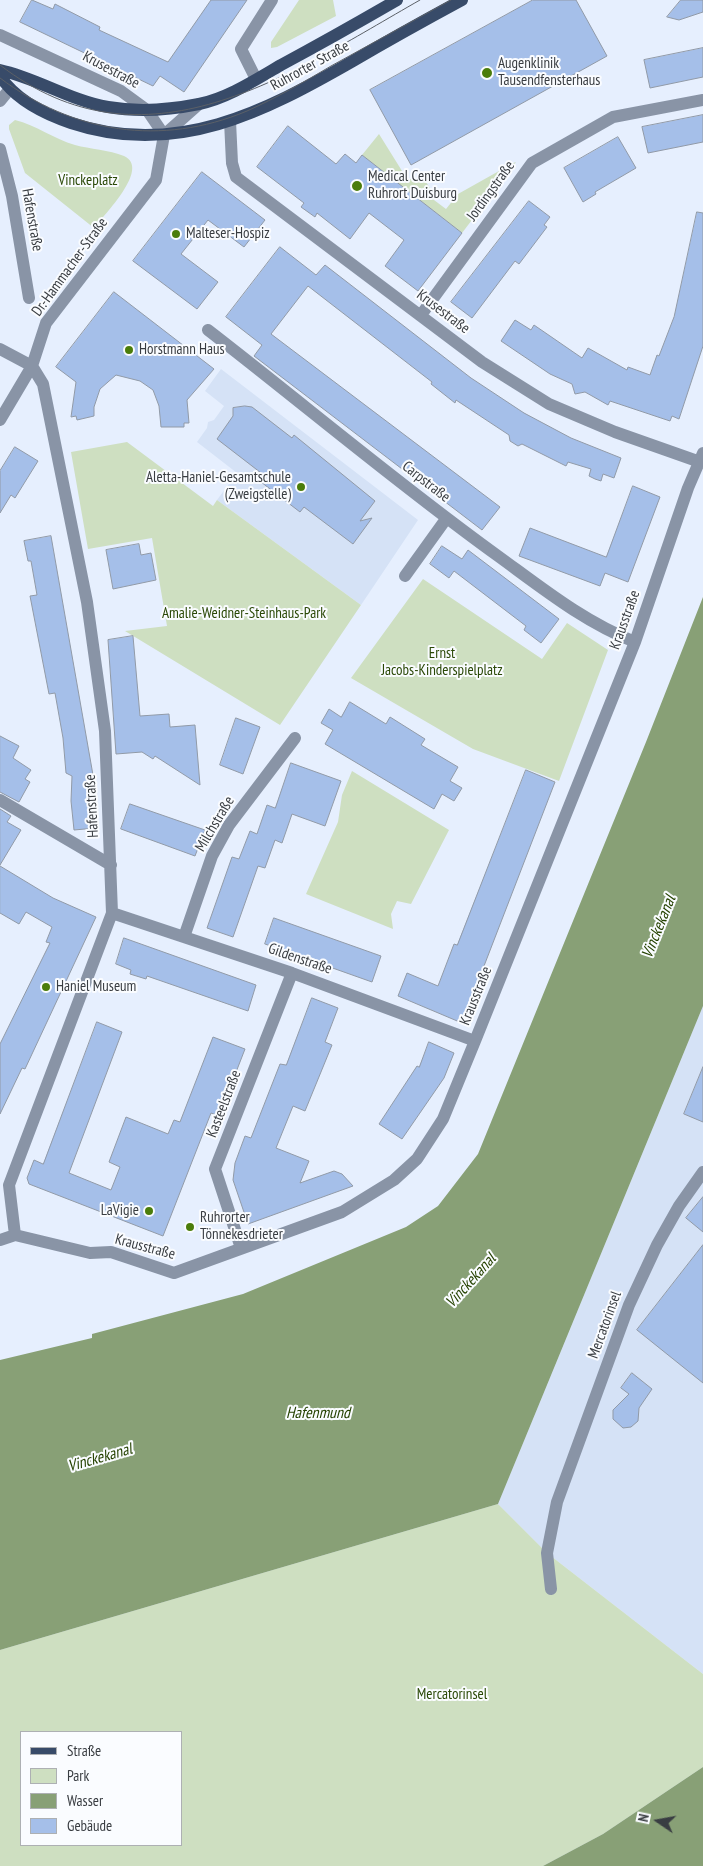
<!DOCTYPE html>
<html>
<head>
<meta charset="utf-8">
<style>
  body { margin:0 }
  #map { position:relative; width:703px; height:1866px; overflow:hidden; background:#e6effe; font-family:"PT Sans Narrow",sans-serif }
  canvas { display:block }
  .legend { position:absolute; left:20px; top:1731px; width:162px; height:115px; box-sizing:border-box; background:#fafcff; border:1px solid #adb0b3; margin:0; padding:6px 9px; list-style:none; font-size:15px; color:#393d42 }
  .legend li { display:flex; align-items:center; gap:10px; height:25px }
  .legend b { width:25px; border:1px solid #adb0b3 }
  .north { position:absolute; left:633px; top:1796px; width:50px; height:50px; -webkit-text-stroke:4px #fafcff; paint-order:stroke; rotate:282deg; font-size:14px; font-weight:700; line-height:20px; text-align:center; color:#393d42 }
  .north::after { content:''; display:block; margin:auto; width:18px; height:22px; background:#393d42; clip-path:polygon(50% 0,100% 100%,50% 72%,0 100%) }
</style>
</head>
<body>
<div id="map">
<canvas width="703" height="1866"></canvas>
<ul class="legend">
<li><b style="height:6px;background:#384b69"></b>Straße</li>
<li><b style="height:14px;background:#cedfc1"></b>Park</li>
<li><b style="height:14px;background:#88a076"></b>Wasser</li>
<li><b style="height:14px;background:#a5bfe9"></b>Gebäude</li>
</ul>
<div class="north">N</div>
</div>
<script>
const g = document.querySelector('canvas').getContext('2d');
g.lineJoin = 'round';
function paint(path, color) { g.fillStyle = color; g.fill(path, 'evenodd'); }
function stroke(path, color, width, dash) { g.strokeStyle = color; g.lineWidth = width; g.lineCap = dash ? 'butt' : 'round'; g.setLineDash(dash || []); g.stroke(path); }
function drawText(font, color, halo, rows, align = 'center') {
  g.font = font + ' "PT Sans Narrow",sans-serif'; g.lineWidth = 4; g.setLineDash([]); g.textBaseline = 'middle'; g.strokeStyle = halo; g.fillStyle = color; for (const [text, x, y, turn = 0] of rows) {
    g.save(); g.translate(x, y); g.rotate((+turn || 0) * Math.PI / 180); g.textAlign = isNaN(turn) ? turn : align; if (halo) g.strokeText(text, 0, 0); g.fillText(text, 0, 0); g.restore();
  }
}
paint(new Path2D(`
  M221,369L418,520L361,605L217,500L237,473L197,442L207,428L208,422L214,420L224,406L205,391Z
  M703,1006V1674L547,1553L498,1504Z`), '#d5e2f6');
paint(new Path2D(`
  M299,0H333L336,16L277,47L271,48V42Z
  M15,120C36,125 54,139 75,145C90,149 109,150 124,156C151,168 104,215 94,228L25,173L9,129V125Z
  M379,134L407,179H424L430,188L426,194L446,209L458,194L499,171L502,167L516,162L462,233L362,155Z
  M127,442L213,506L217,500L361,605L280,725L125,631L167,626L152,538L88,549L71,452Z
  M423,579L542,659L567,623L608,650L559,781L473,749L351,678Z
  M352,771L449,830L411,904L397,901L391,914L393,929L306,894L338,822L342,795Z
  M498,1504L547,1553L703,1674V1767L603,1834L543,1866H0V1650ZM21,1732H181V1845H21Z`), '#cedfc1');
paint(new Path2D(`
  M703,597V1006L498,1504L0,1650V1360L92,1338V1334L243,1294L406,1227L438,1206L478,1154L646,742Z
  M703,1767V1866H543L603,1834Z`), '#88a076');
const building = new Path2D(`
  M32,0L53,9L55,4L100,27L99,30L168,62L211,0H247L184,92L160,76L153,86L20,22Z
  M533,0H576L607,56L411,165L370,90Z
  M681,0H703V12L679,20L667,17Z
  M703,48V77L650,88L644,60Z
  M703,115V142L648,153L642,127Z
  M288,126L336,164L345,154L356,163L362,155L462,233L418,291L385,266L404,240L369,213L350,239L317,213L315,217L301,207L304,203L257,167Z
  M618,137L636,168L595,192L596,194L583,202L564,168Z
  M202,172L265,220L244,247L208,220L181,254L218,282L197,309L133,261Z
  M529,201L550,217L544,225L547,227L519,264L515,261L472,318L451,302Z
  M697,212L703,213V346L679,419L672,416L670,421L610,401L608,405L585,392L575,394L572,384L550,374L501,341L515,320L531,330L534,325L582,358L588,348L627,370L628,367L650,375L657,355L659,356L674,317Z
  M280,247L316,275L325,265L471,378L524,413L571,438L621,458L614,478L603,474L601,481L595,479L589,476L591,469L568,462L566,466L522,444L518,446L510,441L509,435L456,400L455,403L431,384L432,382L308,286L271,334L500,507L482,530L254,356L262,345L226,317Z
  M114,292L214,369L187,400L189,423H184V427H161L159,406L153,390L140,381L116,375L100,389L94,407V416L77,420L76,416L71,417L76,382L56,367Z
  M245,406L252,407L292,438L294,435L375,501L360,521L372,518L353,544L304,507L300,512L261,482L265,476L217,439L233,416V408Z
  M15,447L38,461L15,498L11,495L0,513V471Z
  M633,486L660,497L628,582L605,573L600,586L519,556L530,528L606,557Z
  M51,536L93,775L96,828L74,830L71,801L72,776L66,773L63,738L55,693L49,694L30,596L37,595L31,561H28L24,541Z
  M139,544L141,555L151,553L156,580L113,589L106,550Z
  M442,546L462,559L468,550L559,619L541,643L524,630L526,626L454,571L449,578L430,564Z
  M133,636L140,716L169,714L170,727L195,725L200,785L155,756L153,759L142,752L116,754L108,640Z
  M350,702L386,724L390,717L425,739L421,745L458,767L450,781L462,788L454,801L442,794L434,809L325,744L333,730L321,723L329,709L341,717Z
  M236,718L260,727L243,774L220,765Z
  M0,736L19,746L13,758L31,770L25,779L30,782L19,802L0,792Z
  M291,763L341,781L325,826L292,814L282,843L275,840L265,868L258,866L233,937L207,928L232,857L239,859L250,831L257,834L267,805L275,808Z
  M526,770L555,782L462,1023L398,996L407,973L438,986L454,944L457,945Z
  M130,804L205,830L195,856L121,829Z
  M0,809L11,816L7,822L21,830L0,865Z
  M0,866L53,898L96,917L25,1069L22,1068L0,1114V1044L50,943L46,942L52,927L26,912L19,924L0,913Z
  M274,918L381,956L372,982L265,944Z
  M124,938L256,985L248,1011L147,976L146,979L130,974L131,970L116,964Z
  M312,998L338,1008L325,1042L332,1045L305,1111L293,1106L276,1148L309,1161L300,1183L334,1171L342,1174L353,1186L248,1224L233,1180L235,1163L245,1136L251,1138L280,1064L286,1065Z
  M97,1022L122,1032L69,1173L111,1190L120,1167L109,1162L126,1117L168,1134L174,1120L180,1122L213,1037L245,1049L219,1116L211,1113L163,1236L29,1184L27,1178L34,1160L43,1164Z
  M429,1042L454,1053L444,1078L402,1139L379,1124L417,1066L419,1067Z
  M703,1067V1122L684,1114Z
  M703,1197V1232L686,1218Z
  M703,1245V1383L637,1330Z
  M632,1373L652,1389L639,1408L638,1421L631,1427L623,1428L613,1419V1410L629,1394L621,1388Z`);
paint(building, '#a5bfe9');
stroke(building, '#919aa7', 1);
stroke(new Path2D(`
  M0,35L121,91L147,110L164,135
  M256,79L241,49L272,0
  M0,101L9,90
  M230,121L232,163L236,177L482,362L549,404L615,432L700,462
  M164,135L199,104
  M0,149L12,196L29,298
  M421,315L532,163L613,117L703,100
  M208,330C305,405 398,484 498,556C542,588 584,622 635,642
  M0,349L32,366L43,384L87,602L105,731L112,913L9,1185L15,1235
  M0,420L32,366L46,323L156,180L164,135
  M405,576L446,519
  M0,800L111,865
  M112,913L292,973L475,1041
  M184,937L212,856L229,825L295,738
  M0,1240L15,1235L90,1253L111,1252L174,1273L342,1212L394,1180L417,1159L443,1119L475,1041L635,642L688,488L703,453
  M241,1248L215,1169L292,973
  M551,1589L547,1553L557,1502L629,1305L657,1245L679,1206L703,1172`), '#8994a6', 12);
stroke(new Path2D(`
  M0,70C37,78 69,100 108,107C137,112 169,110 199,104C228,98 255,80 281,65C320,44 359,22 397,0
  M0,76C16,100 44,114 71,123C176,158 264,112 353,61C389,40 425,20 462,0`), '#384b69', 12);
stroke(new Path2D(`
  M0,65C145,177 288,75 420,0
  M0,78C73,133 161,147 247,111C276,98 304,82 331,66C371,44 411,22 451,0`), '#5b6067', 1);
for (const [x, y, r, color] of [
  [487,73,6,"#4b7d0b"],
  [357,186,6,"#4b7d0b"],
  [176,234,5,"#4b7d0b"],
  [129,350,5,"#4b7d0b"],
  [301,487,5,"#4b7d0b"],
  [46,987,5,"#4b7d0b"],
  [149,1211,5,"#4b7d0b"],
  [190,1227,5,"#4b7d0b"]
]) { const dot = new Path2D(); dot.arc(x, y, r, 0, 2 * Math.PI); g.fillStyle = color; g.fill(dot); stroke(dot, '#fafcff', 2); }
drawText('15px', '#393d42', '#fafcff', [
  ["Augenklinik",498,64],
  ["Tausendfensterhaus",498,81],
  ["Medical Center",368,177],
  ["Ruhrort Duisburg",368,194],
  ["Malteser-Hospiz",186,234],
  ["Horstmann Haus",139,350],
  ["Aletta-Haniel-Gesamtschule",291,478,"right"],
  ["(Zweigstelle)",291,495,"right"],
  ["Haniel Museum",56,987],
  ["LaVigie",139,1211,"right"],
  ["Ruhrorter",200,1218],
  ["Tönnekesdrieter",200,1235]
], 'left');
drawText('15px', '#393d42', '#fafcff', [
  ["Ruhrorter Straße",310,66,-29],
  ["Krusestraße",111,70,28],
  ["Jordingstraße",491,191,-54],
  ["Hafenstraße",32,220,80],
  ["Dr.-Hammacher-Straße",70,267,-54],
  ["Krusestraße",443,312,37],
  ["Carpstraße",426,482,38],
  ["Krausstraße",625,620,-70],
  ["Hafenstraße",92,806,-93],
  ["Milchstraße",215,824,-59],
  ["Gildenstraße",300,959,19],
  ["Krausstraße",476,996,-68],
  ["Kasteelstraße",224,1104,-69],
  ["Krausstraße",145,1247,15],
  ["Mercatorinsel",605,1325,-70]
]);
drawText('15px', '#2a4806', '#fafcff', [
  ["Vinckeplatz",88,181],
  ["Amalie-Weidner-Steinhaus-Park",244,614],
  ["Ernst",442,654],
  ["Jacobs-Kinderspielplatz",442,671],
  ["Mercatorinsel",452,1695]
]);
drawText('italic 16px', '#254200', '#fafcff', [
  ["Vinckekanal",659,927,-68],
  ["Vinckekanal",471,1281,-48],
  ["Hafenmund",318,1413],
  ["Vinckekanal",100,1458,-16]
]);
</script>
</body>
</html>
